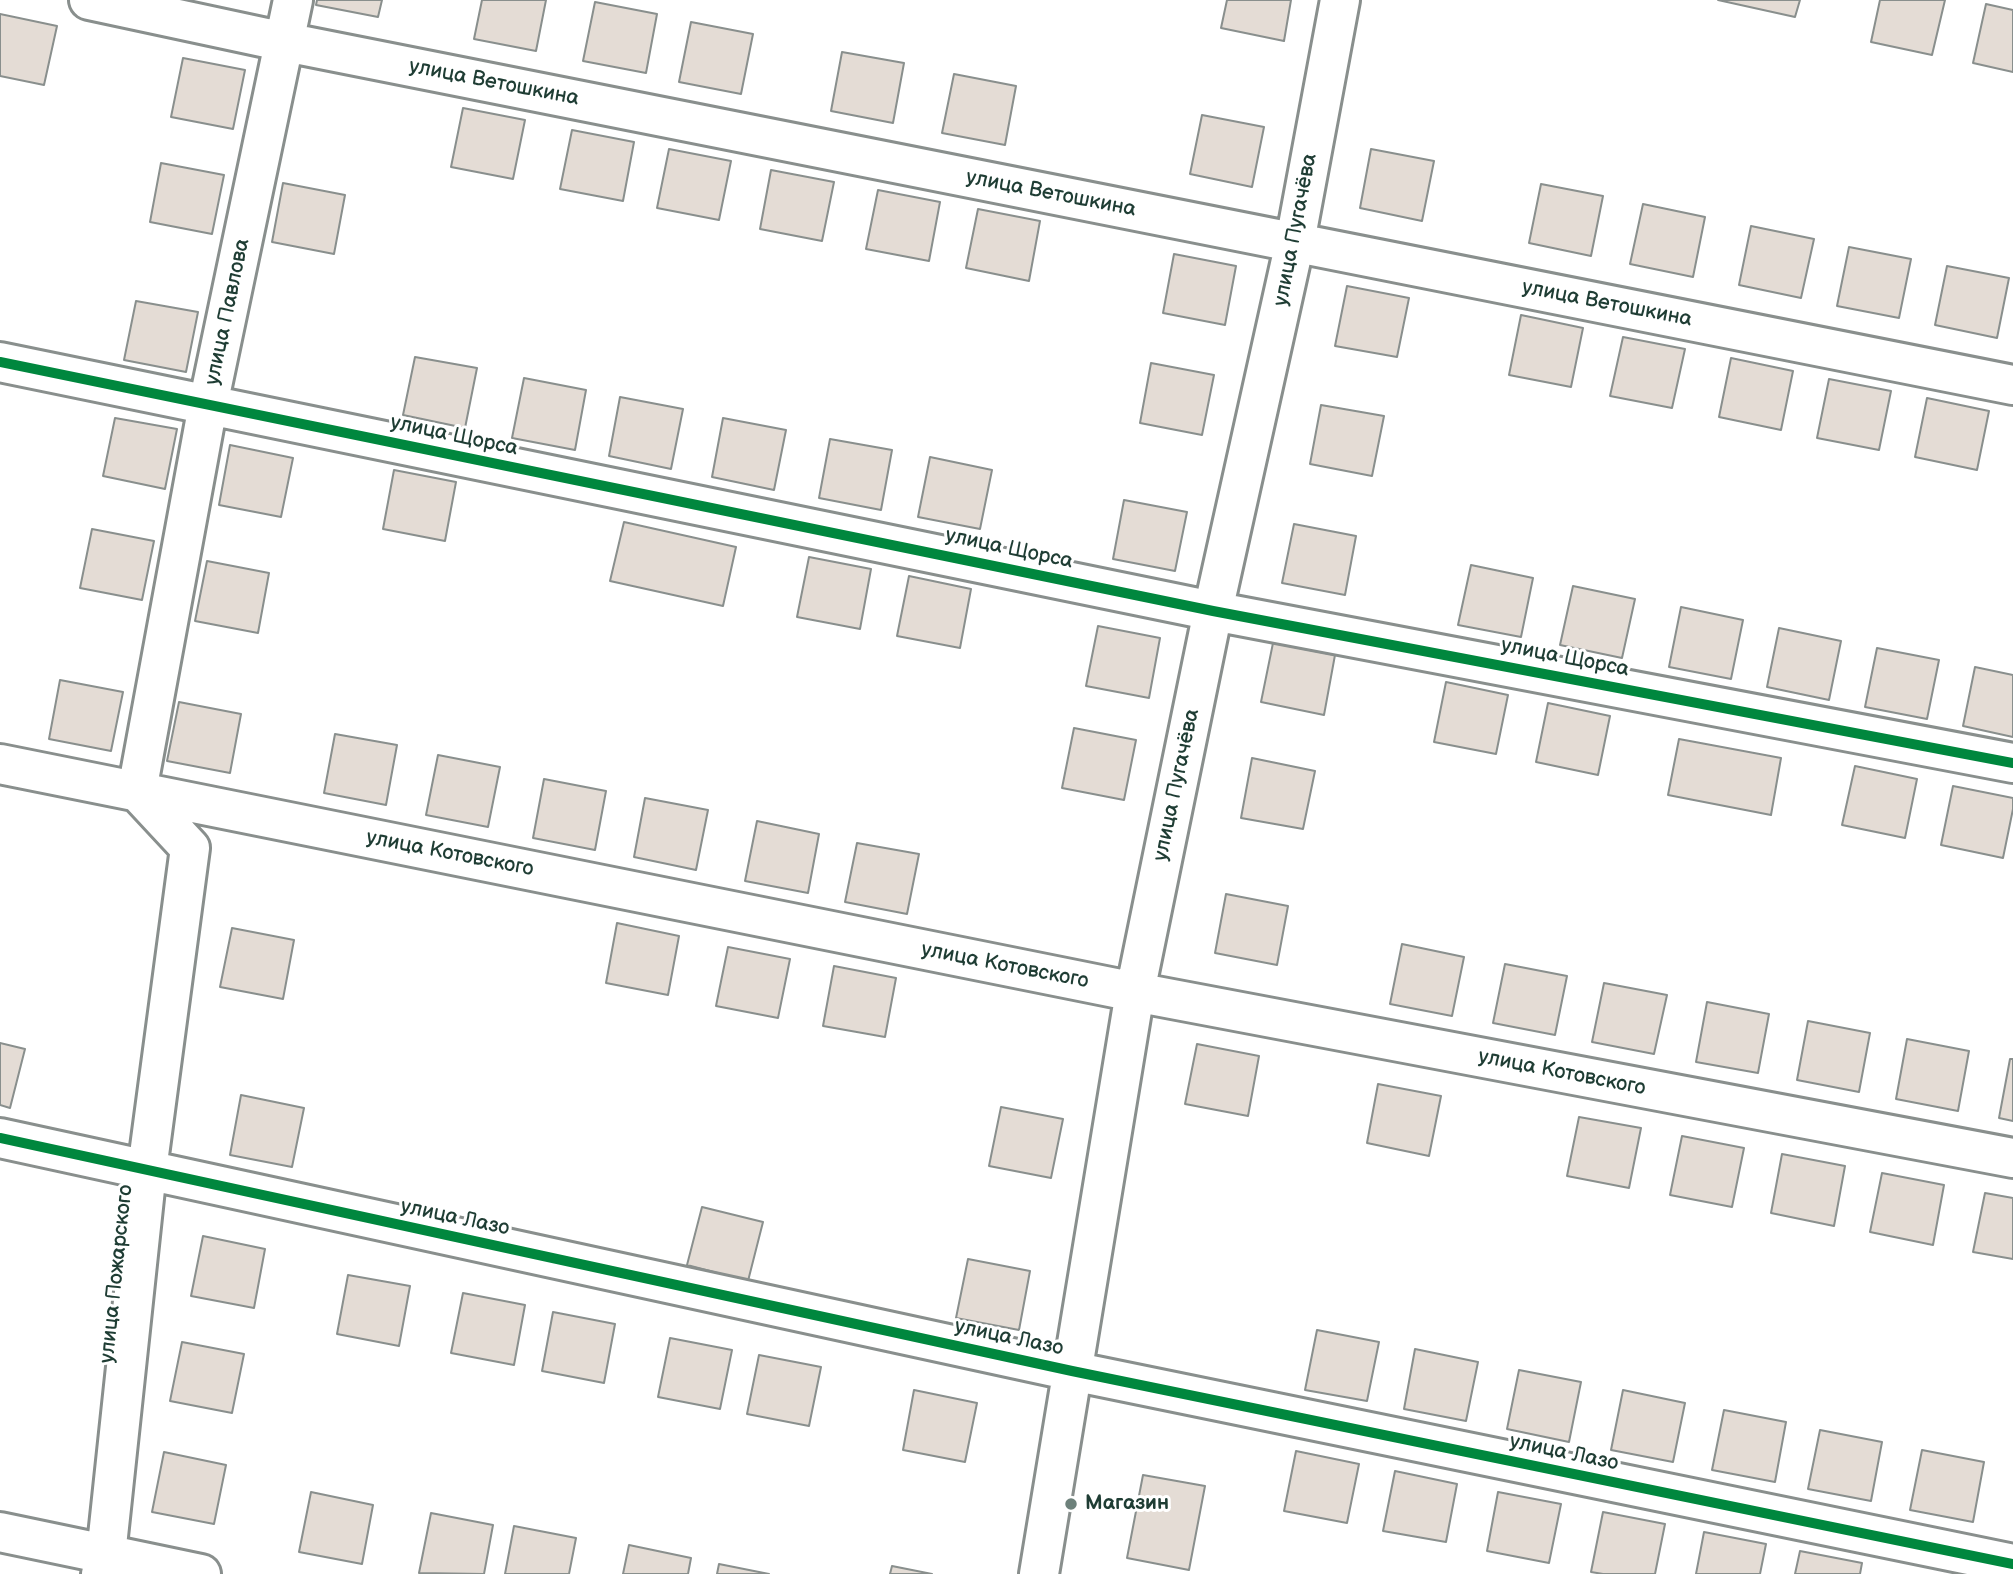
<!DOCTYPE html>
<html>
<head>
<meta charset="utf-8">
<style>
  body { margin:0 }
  canvas { display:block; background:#fff }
</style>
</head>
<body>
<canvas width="2013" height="1574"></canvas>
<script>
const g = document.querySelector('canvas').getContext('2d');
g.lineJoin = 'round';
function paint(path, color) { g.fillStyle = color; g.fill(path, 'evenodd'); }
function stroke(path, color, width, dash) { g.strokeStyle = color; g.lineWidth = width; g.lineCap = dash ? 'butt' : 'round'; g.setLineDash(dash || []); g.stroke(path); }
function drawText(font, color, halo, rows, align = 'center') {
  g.font = font + ' "Balsamiq Sans",sans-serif'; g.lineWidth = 6; g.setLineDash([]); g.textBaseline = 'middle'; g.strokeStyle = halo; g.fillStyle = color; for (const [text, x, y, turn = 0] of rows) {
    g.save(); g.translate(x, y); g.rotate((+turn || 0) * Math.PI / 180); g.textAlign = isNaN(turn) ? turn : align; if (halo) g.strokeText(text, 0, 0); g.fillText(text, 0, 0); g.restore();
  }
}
const building = new Path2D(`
  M317,0H382L378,17L316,5Z
  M482,0H546L536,51L474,39Z
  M1227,0H1291L1284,41L1221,28Z
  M1718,0H1800L1795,17Z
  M1880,0H1945L1932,55L1871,42Z
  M595,2L657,14L646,73L583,61Z
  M1986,4L2013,10V72L1973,63Z
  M0,14L57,26L44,85L0,76Z
  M691,22L753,34L741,94L679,82Z
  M842,52L904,63L893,123L831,111Z
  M183,58L245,70L233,129L171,117Z
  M954,74L1016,86L1005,145L942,133Z
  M463,108L525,120L513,179L451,167Z
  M1202,115L1264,127L1252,187L1190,174Z
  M572,130L634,142L623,201L560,189Z
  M669,149L731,161L719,220L657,208Z
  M1371,149L1434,161L1422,221L1360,208Z
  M161,163L224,175L212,234L150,222Z
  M771,170L834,182L822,241L760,229Z
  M283,183L345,195L334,254L272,242Z
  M1541,184L1603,196L1591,256L1529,243Z
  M878,190L940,202L929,261L866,249Z
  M1643,204L1705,217L1693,277L1630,264Z
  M978,209L1040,221L1029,281L966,268Z
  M1751,226L1814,239L1801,298L1739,285Z
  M1849,247L1911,259L1899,318L1837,306Z
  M1174,254L1236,266L1225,325L1163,313Z
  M1947,266L2009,278L1997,338L1935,325Z
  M1347,286L1409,298L1397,357L1335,346Z
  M136,301L198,312L186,372L124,360Z
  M1521,315L1583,328L1571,387L1509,375Z
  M1623,337L1685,349L1672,408L1610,396Z
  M415,357L477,368L465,428L403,415Z
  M1731,358L1793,371L1781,430L1719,417Z
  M1151,363L1214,375L1202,435L1140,423Z
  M524,378L586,390L575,450L512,438Z
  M1829,379L1891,391L1879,450L1817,438Z
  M620,397L683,409L671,469L609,456Z
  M1927,398L1989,411L1977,470L1915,457Z
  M1321,405L1384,416L1372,476L1310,464Z
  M115,418L177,429L165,489L103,476Z
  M723,418L786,430L774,490L712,477Z
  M830,439L892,450L881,510L819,498Z
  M230,445L293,458L281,517L219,505Z
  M930,457L992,470L980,529L918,517Z
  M394,470L456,482L445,541L383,529Z
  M1124,500L1187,512L1175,571L1113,559Z
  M624,522L736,547L723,606L610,581Z
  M1294,524L1356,536L1345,595L1282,583Z
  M92,529L154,541L142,600L80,588Z
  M809,557L871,569L860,629L797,617Z
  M207,561L269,573L258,633L195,621Z
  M1471,565L1533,578L1521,637L1458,625Z
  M909,576L971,589L960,648L897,636Z
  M1573,586L1635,599L1622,658L1560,645Z
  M1681,607L1743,620L1731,679L1669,667Z
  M1098,626L1160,638L1149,698L1086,686Z
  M1779,628L1841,641L1829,700L1767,687Z
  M1273,643L1335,655L1324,715L1261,702Z
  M1877,648L1939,660L1927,719L1865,707Z
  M1975,667L2013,675V737L1963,726Z
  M60,680L123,692L111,751L49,739Z
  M1446,682L1508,695L1496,754L1434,742Z
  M179,702L241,714L230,773L167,761Z
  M1548,703L1610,716L1598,775L1536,762Z
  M1074,728L1136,740L1124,800L1062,788Z
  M335,734L397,745L386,805L324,793Z
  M1679,739L1781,758L1771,815L1668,795Z
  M438,755L500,767L488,827L426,815Z
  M1252,758L1315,771L1303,829L1241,818Z
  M1855,766L1917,779L1905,838L1842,825Z
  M544,779L606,791L595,850L533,838Z
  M1953,786L2013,798V809L2003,858L1941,845Z
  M645,798L708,810L696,870L634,857Z
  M757,821L819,834L808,893L745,881Z
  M857,843L919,854L907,914L845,902Z
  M1226,894L1288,906L1277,965L1215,953Z
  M617,923L679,936L668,995L606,983Z
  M232,928L294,940L283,999L220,987Z
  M1402,944L1464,957L1452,1016L1390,1004Z
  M728,947L790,959L778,1018L716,1006Z
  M1505,964L1567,976L1555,1035L1493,1023Z
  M834,966L896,978L885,1037L823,1026Z
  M1604,983L1667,995L1654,1054L1592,1042Z
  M1707,1002L1769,1014L1758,1073L1696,1062Z
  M1808,1021L1870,1033L1859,1092L1797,1080Z
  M1907,1039L1969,1051L1958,1111L1896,1099Z
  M0,1043L25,1049L10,1108L0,1105Z
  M1197,1044L1259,1056L1248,1116L1185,1104Z
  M2010,1059H2013V1121L1999,1118Z
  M1378,1084L1441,1096L1429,1156L1367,1143Z
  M241,1095L304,1108L292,1167L230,1155Z
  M1001,1107L1063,1119L1051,1178L989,1166Z
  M1579,1117L1641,1128L1629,1188L1567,1176Z
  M1682,1136L1744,1148L1732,1207L1670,1195Z
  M1782,1154L1845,1166L1834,1226L1771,1213Z
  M1882,1173L1944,1185L1933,1245L1870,1232Z
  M1985,1193L2013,1198V1259L1973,1252Z
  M702,1207L763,1222L748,1281L687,1265Z
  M203,1236L265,1249L254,1308L191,1296Z
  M968,1259L1030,1271L1019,1330L956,1318Z
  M348,1275L410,1286L399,1346L337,1334Z
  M463,1293L525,1305L514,1365L451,1353Z
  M553,1312L615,1324L604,1383L542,1371Z
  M1317,1330L1379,1342L1367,1401L1305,1390Z
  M670,1338L732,1350L720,1409L658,1397Z
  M182,1342L244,1354L232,1413L170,1401Z
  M1415,1349L1478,1362L1466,1421L1404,1409Z
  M759,1355L821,1367L809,1426L747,1414Z
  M1519,1370L1581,1382L1569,1442L1507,1429Z
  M914,1390L977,1403L965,1462L903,1450Z
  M1623,1390L1685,1403L1673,1462L1611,1450Z
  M1724,1410L1786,1422L1775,1482L1712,1470Z
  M1820,1430L1882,1442L1871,1501L1808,1489Z
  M1922,1450L1984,1462L1973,1522L1910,1510Z
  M1296,1451L1359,1464L1347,1523L1284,1511Z
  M164,1452L226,1465L214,1524L152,1512Z
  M1395,1471L1457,1484L1446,1542L1383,1531Z
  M1143,1475L1205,1486L1189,1570L1127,1558Z
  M311,1492L373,1505L362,1564L299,1552Z
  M1498,1492L1561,1504L1549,1563L1487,1551Z
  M1603,1512L1665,1524L1655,1574H1603L1591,1572Z
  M431,1513L493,1525L484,1574L419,1573Z
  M514,1526L576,1538L569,1574H505Z
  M1704,1532L1766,1544L1760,1574H1696Z
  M629,1545L691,1558L688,1574H623Z
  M1800,1551L1862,1563L1860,1574H1795Z
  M719,1564L769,1574H717Z
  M892,1566L932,1574H890Z`);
paint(building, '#e4dcd5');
stroke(building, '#898f8d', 2);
const minor = new Path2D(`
  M89,0L285,42L2013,385
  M0,362L1213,611L2013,763
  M0,764L1135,992L2013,1158
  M0,1138L1072,1371L2013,1564
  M0,1532L201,1574
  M101,1574L106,1555L147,1170L190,848L137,791L208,405L293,0
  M1039,1574L1135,992L1213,611L1295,242L1340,0`);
stroke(minor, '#898f8d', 44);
stroke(minor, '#fff', 38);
stroke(new Path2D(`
  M0,362L1213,611L2013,763
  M0,1138L1072,1371L2013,1564`), '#00873e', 10);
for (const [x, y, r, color] of [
  [1071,1504,7,"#6d817b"]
]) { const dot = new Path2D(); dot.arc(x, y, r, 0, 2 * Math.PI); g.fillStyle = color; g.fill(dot); stroke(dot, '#fff', 2.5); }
drawText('21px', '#1f3d34', '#fff', [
  ["улица Ветошкина",494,83,11],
  ["улица Ветошкина",1051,194,11],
  ["улица Пугачёва",1296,230,-79],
  ["улица Ветошкина",1607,304,11],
  ["улица Павлова",228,312,-78],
  ["улица Щорса",454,436,12],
  ["улица Щорса",1009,549,12],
  ["улица Щорса",1565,658,11],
  ["улица Пугачёва",1177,785,-78],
  ["улица Котовского",450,854,11],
  ["улица Котовского",1005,966,11],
  ["улица Котовского",1562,1073,11],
  ["улица Лазо",455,1218,12],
  ["улица Пожарского",117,1274,-84],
  ["улица Лазо",1009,1338,12],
  ["улица Лазо",1564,1453,12]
]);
drawText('bold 21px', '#1f3d34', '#fff', [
  ["Магазин",1085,1504]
], 'left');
</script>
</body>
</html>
